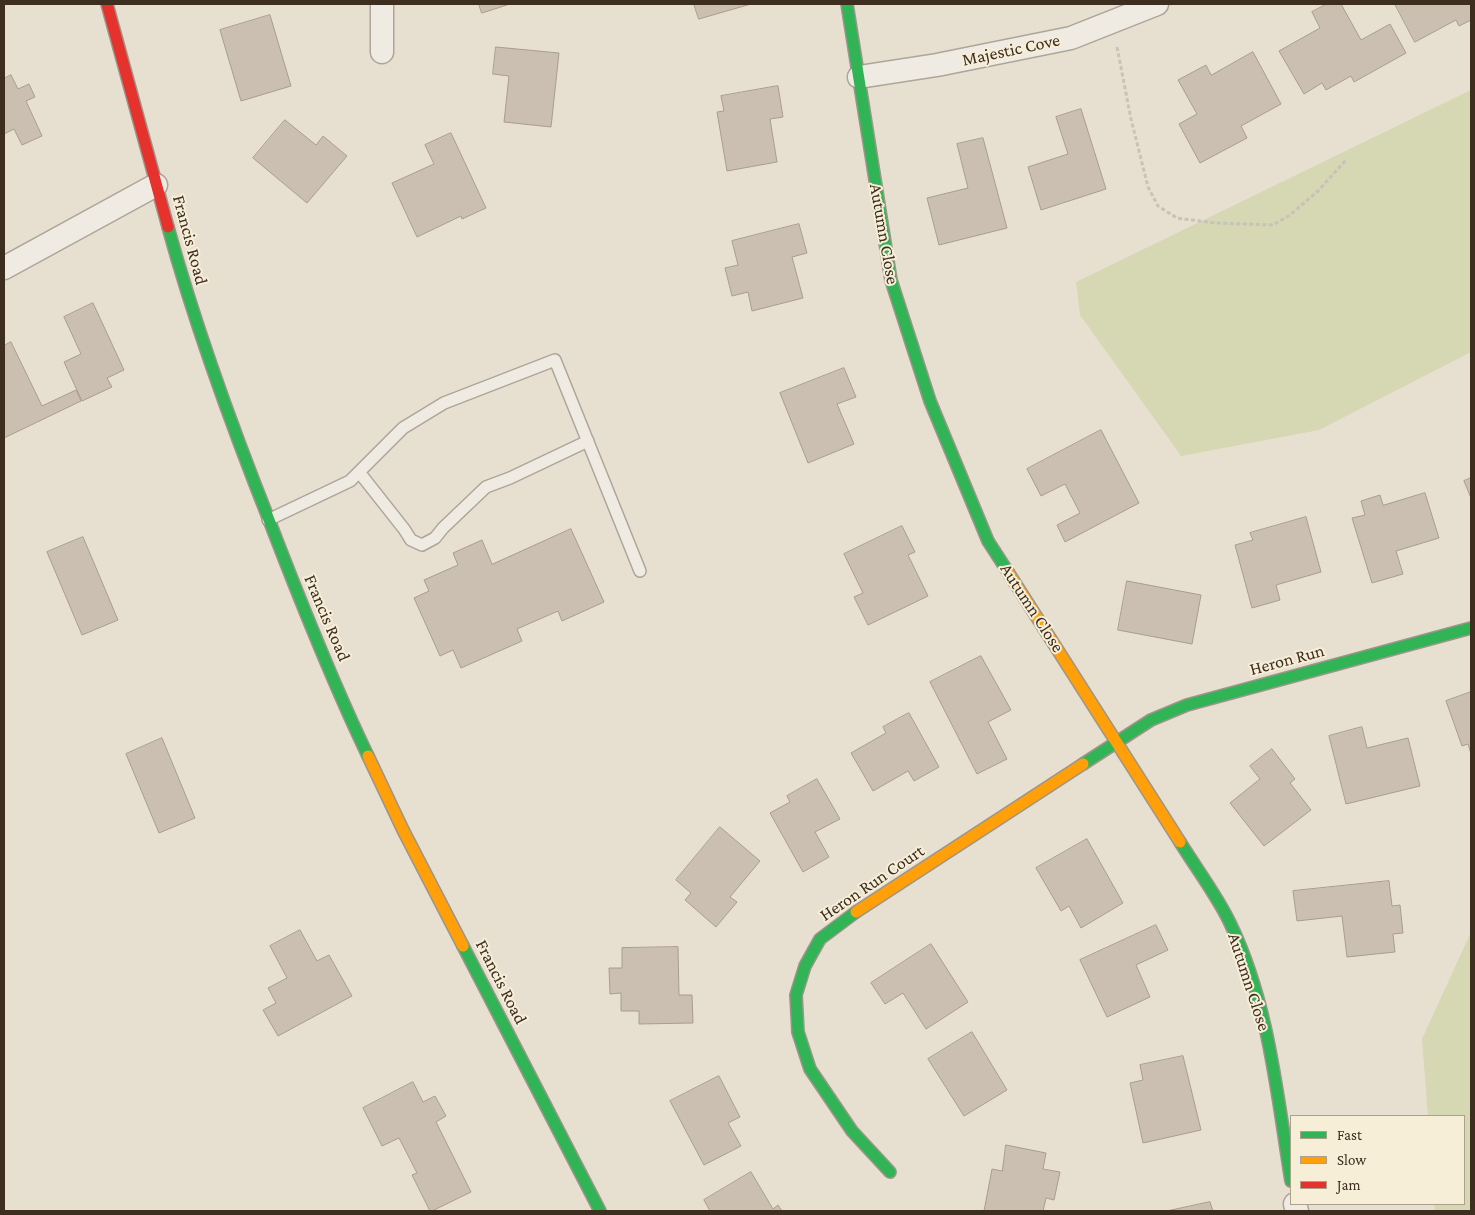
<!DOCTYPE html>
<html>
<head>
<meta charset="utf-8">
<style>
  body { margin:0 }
  #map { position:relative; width:1475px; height:1215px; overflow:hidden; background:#e7e0d1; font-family:"Crimson Pro",serif }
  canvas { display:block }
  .frame { position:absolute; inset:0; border:5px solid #3d2e20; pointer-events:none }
  .legend { position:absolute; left:1290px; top:1115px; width:175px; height:90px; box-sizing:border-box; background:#f7eed8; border:1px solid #ada18e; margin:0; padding:6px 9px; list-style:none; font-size:15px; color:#3d2e20 }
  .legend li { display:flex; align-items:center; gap:10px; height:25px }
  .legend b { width:25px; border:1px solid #ada18e }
</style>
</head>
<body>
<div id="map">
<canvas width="1475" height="1215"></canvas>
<div class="frame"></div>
<ul class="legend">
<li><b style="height:6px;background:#30b455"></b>Fast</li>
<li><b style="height:6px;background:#ff9f0a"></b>Slow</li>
<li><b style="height:6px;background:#e5322d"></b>Jam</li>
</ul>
</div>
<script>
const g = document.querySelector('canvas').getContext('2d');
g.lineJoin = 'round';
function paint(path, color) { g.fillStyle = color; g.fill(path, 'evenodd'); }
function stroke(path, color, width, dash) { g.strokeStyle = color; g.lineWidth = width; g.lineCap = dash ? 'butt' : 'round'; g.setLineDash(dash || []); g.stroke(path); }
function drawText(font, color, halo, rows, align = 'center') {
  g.font = font + ' "Crimson Pro",serif'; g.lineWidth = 4; g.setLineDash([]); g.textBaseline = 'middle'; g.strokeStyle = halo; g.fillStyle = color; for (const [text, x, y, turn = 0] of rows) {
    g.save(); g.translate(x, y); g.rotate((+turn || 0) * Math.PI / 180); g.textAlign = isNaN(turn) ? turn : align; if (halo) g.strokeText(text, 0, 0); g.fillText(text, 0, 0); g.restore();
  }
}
paint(new Path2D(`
  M1471,90V352L1319,430L1181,456L1080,315L1076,282Z
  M1471,932V1211H1435L1434,1204H1464V1116H1428L1422,1039Z`), '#d6d7b3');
const building = new Path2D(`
  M479,4H510L482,13Z
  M694,4H751L699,19Z
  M1327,4H1341L1361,40L1390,24L1406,53L1354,82L1351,76L1326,90L1322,83L1304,94L1279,51L1320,28L1312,12Z
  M1395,4H1471V20L1459,26L1456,20L1415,42Z
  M270,15L291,86L241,101L220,30Z
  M496,47L559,53L551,127L504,122L509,76L493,74Z
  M1253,52L1281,104L1241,126L1247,138L1200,163L1179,124L1197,114L1178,80L1206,65L1211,75Z
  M11,75L18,89L29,84L35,97L26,101L42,136L22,145L14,129L4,134V79Z
  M778,86L783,117L770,119L777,162L727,171L717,112L724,111L721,96Z
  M1081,109L1106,189L1041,210L1028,167L1068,154L1056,117Z
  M285,120L316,145L323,136L347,156L307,203L253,158Z
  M451,133L486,208L462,219L461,216L417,237L392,183L434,164L425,145Z
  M983,138L1007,228L939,245L927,198L968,188L957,144Z
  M799,224L807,253L792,257L803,298L752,311L748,292L732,296L725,268L738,265L732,241Z
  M93,303L124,370L107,378L112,387L82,401L64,362L81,354L64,317Z
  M11,342L42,406L76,390L81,401L4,438V346Z
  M844,368L856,397L837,404L854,444L808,463L780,393Z
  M1101,430L1139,503L1065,542L1057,525L1080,513L1065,484L1041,496L1027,469Z
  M1471,478V498L1464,481Z
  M1425,493L1439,538L1396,551L1403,574L1372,583L1352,518L1365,515L1361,501L1380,495L1383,505Z
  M1306,517L1321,572L1276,585L1280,600L1252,608L1235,545L1253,540L1250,533Z
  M902,526L915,552L908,555L928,596L868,625L854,597L863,593L844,554Z
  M571,529L604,602L562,621L558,611L517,629L522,641L461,668L453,650L440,656L414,598L429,591L424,580L458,565L453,553L482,540L492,564Z
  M83,537L118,620L82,635L47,552Z
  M1127,581L1201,595L1192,644L1118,630Z
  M981,656L1011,710L988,722L1007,759L977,774L930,682Z
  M1471,692V754L1468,744L1462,746L1446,701Z
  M909,713L939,767L914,781L908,771L873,791L851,753L886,733L883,727Z
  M1362,727L1367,748L1408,738L1420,786L1346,804L1329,736Z
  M162,738L195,818L159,833L126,754Z
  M1272,749L1295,779L1290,783L1311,810L1264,846L1230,803L1260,779L1250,766Z
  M817,779L840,819L815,832L829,857L803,872L770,813L790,802L787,796Z
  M720,827L760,861L730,897L737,902L716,927L685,900L691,893L676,880Z
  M1087,839L1123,903L1081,928L1069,906L1061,911L1036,868Z
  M1389,881L1392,906L1400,905L1403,933L1393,934L1395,952L1347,957L1342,916L1297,921L1293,891Z
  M1156,925L1168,950L1136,965L1150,997L1107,1017L1080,960Z
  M300,930L317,961L329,955L352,996L278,1036L263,1010L276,1003L268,988L287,978L270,946Z
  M931,944L968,1002L926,1029L903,993L885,1004L871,983Z
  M678,947L679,995H692L693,1023L639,1024V1011H621V993L610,994L609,968H622V948Z
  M972,1032L1007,1090L964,1116L928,1059Z
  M1183,1056L1201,1130L1143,1143L1130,1083L1143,1080L1140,1065Z
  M719,1076L740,1117L728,1123L741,1146L704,1165L670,1101Z
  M413,1082L423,1102L435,1096L446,1116L436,1122L471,1192L432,1211H430L412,1175L417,1173L399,1138L382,1146L363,1108Z
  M1006,1145L1046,1153L1043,1169L1060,1172L1054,1200L1046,1198L1043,1211H984L992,1169L1002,1171Z
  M751,1172L773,1209L778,1205L782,1211H710L704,1200Z
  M1210,1202L1213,1211H1167Z`);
paint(building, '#cbbfb2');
stroke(building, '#a89c90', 1);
const lane = new Path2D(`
  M359,472L404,529L411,540L422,545L435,538L443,528L486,487L510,478L588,441
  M268,520L350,481L403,428L444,403L555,360L640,571`);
const street = new Path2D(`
  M382,4V52
  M859,77L937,65L1071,38L1157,4
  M4,268L156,185
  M1295,1204L1297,1211`);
const fast = new Path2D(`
  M847,4L891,280L930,401L988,541L1008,572
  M168,227C196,329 232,427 271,525C301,603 332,681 368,756
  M1083,764L1151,720L1187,705L1471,628
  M1180,842C1196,868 1218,897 1230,923C1269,1003 1277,1095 1291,1181
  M856,912L820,939L805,966L796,995L798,1032L810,1069L852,1131L890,1172
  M463,946L600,1211`);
const slow = new Path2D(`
  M1008,572L1180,842
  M368,756L403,830L463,946
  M856,912L1083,764`);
const jam = new Path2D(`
  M107,4L168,227`);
stroke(lane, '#ada599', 14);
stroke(street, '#ada599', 25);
stroke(fast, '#9c958a', 14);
stroke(slow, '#9c958a', 14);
stroke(jam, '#9c958a', 14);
stroke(new Path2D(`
  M1117,47L1131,119L1148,187L1158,206L1177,218L1215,223L1273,225L1290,215L1318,191L1346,160`), '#c8c2b9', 3, [4, 2.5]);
stroke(lane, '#efebe3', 11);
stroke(street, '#efebe3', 22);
stroke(fast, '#30b455', 11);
stroke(slow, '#ff9f0a', 11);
stroke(jam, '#e5322d', 11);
drawText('18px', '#3d2e20', '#f7eed8', [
  ["Majestic Cove",1011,50,-12],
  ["Autumn Close",884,234,80],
  ["Francis Road",190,240,75],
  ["Autumn Close",1032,608,57],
  ["Francis Road",327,618,67],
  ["Heron Run",1287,660,-15],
  ["Heron Run Court",872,883,-34],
  ["Francis Road",501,982,63],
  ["Autumn Close",1249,982,72]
]);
</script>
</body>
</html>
